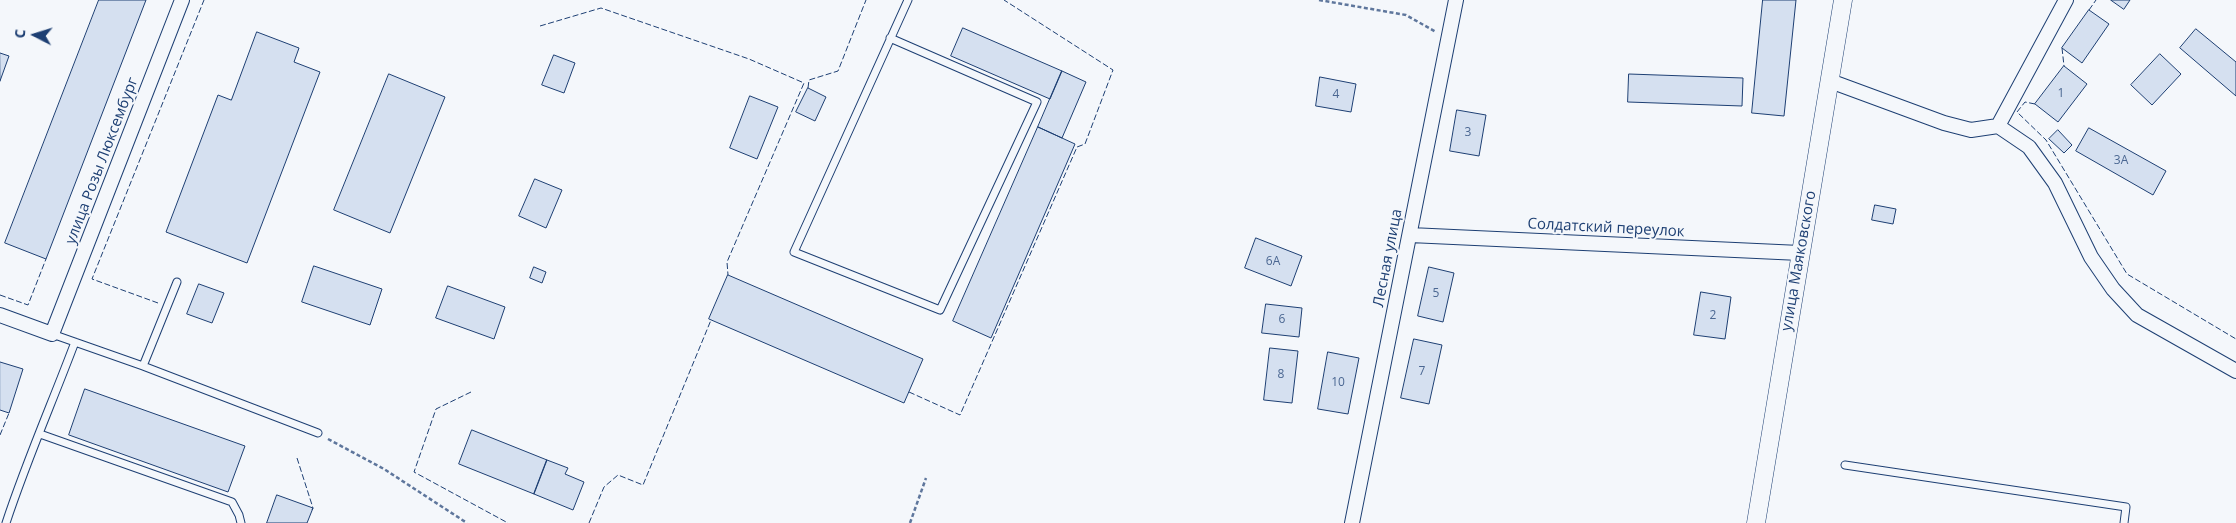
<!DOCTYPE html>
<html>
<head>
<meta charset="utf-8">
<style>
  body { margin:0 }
  #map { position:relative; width:2236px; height:523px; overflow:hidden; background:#f4f7fb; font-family:"Open Sans",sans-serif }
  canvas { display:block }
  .north { position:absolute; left:10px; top:10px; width:50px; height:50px; -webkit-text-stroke:4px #f4f7fb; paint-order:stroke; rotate:275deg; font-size:14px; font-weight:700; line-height:20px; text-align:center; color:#1d3f73 }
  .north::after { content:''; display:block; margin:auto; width:18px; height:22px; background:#1d3f73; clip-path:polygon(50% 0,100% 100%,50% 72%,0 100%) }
</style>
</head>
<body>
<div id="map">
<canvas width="2236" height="523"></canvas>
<div class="north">С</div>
</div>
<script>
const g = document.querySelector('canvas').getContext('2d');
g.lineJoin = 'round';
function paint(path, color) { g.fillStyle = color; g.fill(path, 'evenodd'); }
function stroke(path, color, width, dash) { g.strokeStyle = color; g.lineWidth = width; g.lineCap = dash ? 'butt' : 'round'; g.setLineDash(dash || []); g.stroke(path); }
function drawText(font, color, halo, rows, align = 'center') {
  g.font = font + ' "Open Sans",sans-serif'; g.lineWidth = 4; g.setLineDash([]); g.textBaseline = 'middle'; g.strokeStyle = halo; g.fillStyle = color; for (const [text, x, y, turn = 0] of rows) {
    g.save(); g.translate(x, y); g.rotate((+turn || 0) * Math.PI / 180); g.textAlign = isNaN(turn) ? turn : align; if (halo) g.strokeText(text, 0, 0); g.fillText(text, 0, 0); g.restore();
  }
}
const building = new Path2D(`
  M99,0H146L46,259L5,243Z
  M1763,0H1796L1784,116L1752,113Z
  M2111,0H2130L2124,9Z
  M2089,10L2109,24L2082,63L2062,48Z
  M963,28L1062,71L1050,99L951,56Z
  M2196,29L2236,62V96L2180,48Z
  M257,32L299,48L294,62L320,72L247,263L166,232L218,95L231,100Z
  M0,53L9,56L0,81Z
  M2160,54L2181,74L2152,105L2131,85Z
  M554,55L575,63L564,93L542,85Z
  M2064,66L2087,84L2058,122L2035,104Z
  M1062,71L1086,82L1062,138L1038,127Z
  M389,74L445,97L390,233L334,210Z
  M1629,74L1743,78L1742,106L1628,102Z
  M1320,77L1356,84L1351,112L1316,106Z
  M808,88L826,97L815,121L796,112Z
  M750,96L778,107L757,159L730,148Z
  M1457,110L1486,115L1479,156L1450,151Z
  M1038,127L1075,144L991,338L953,321Z
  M2089,128L2166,171L2153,195L2076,151Z
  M2058,130L2072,145L2064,153L2049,139Z
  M535,179L562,190L546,228L519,216Z
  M1875,205L1896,209L1893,224L1872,220Z
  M1256,238L1302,256L1291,286L1245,268Z
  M314,266L382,289L370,325L302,302Z
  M534,267L546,272L542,283L530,278Z
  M1429,267L1454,273L1443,322L1418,316Z
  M728,275L923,359L904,403L709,319Z
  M199,284L224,293L212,323L187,314Z
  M448,286L505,307L494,339L436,318Z
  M1701,292L1731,297L1725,339L1694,335Z
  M1266,304L1302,308L1299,337L1262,333Z
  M1414,339L1442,345L1429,404L1401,398Z
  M1270,348L1298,351L1292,403L1264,400Z
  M1328,352L1359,358L1348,414L1318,409Z
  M0,362L23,369L9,413L0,410Z
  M85,389L245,446L228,492L69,435Z
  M472,430L547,460L534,494L459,464Z
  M547,460L568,468L565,474L584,482L573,510L534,494Z
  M277,495L313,508L307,523H267Z`);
paint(building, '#d5e0f0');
stroke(building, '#1d3f73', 1);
const service = new Path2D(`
  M890,38L1037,102L940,310L794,252L908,0
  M52,334L143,366L318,433
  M143,366L177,282
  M40,434L232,502L239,515L241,523
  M1845,465L2126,507L2124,523
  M6,523C26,462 52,403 75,342`);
const minor = new Path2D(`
  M1830,81L1944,123L1971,130L1998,126
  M1998,126L2029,147L2055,183L2091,257L2113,289L2137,315L2236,371
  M1998,126L2066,0
  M1410,235L1800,253
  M0,315L52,334L182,0
  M1352,523L1456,0`);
const tertiary = new Path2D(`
  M1756,523L1843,0`);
stroke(service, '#1d3f73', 9);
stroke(minor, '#1d3f73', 16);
stroke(tertiary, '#1d3f73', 19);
stroke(new Path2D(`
  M1319,0L1406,15L1436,32
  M328,439L384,469L467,523
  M910,523L926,478`), '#5e769c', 2.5, [4, 2.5]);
stroke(service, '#f4f7fb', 7);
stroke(minor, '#f4f7fb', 14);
stroke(tertiary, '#f4f7fb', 18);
stroke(new Path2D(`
  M2089,10L2096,0
  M540,26L601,8L749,59L804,83L727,262L728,275
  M2062,48L2064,66
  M808,88L809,80L838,71L866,0
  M2035,104L2025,102L2017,112L2046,140L2127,274L2236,339
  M0,295L28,305L46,259
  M158,303L92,279L204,0
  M471,392L436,409L414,472L508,523
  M909,392L960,415L1077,147L1085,144L1113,70L1004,0
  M0,435L9,413
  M297,458L313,508L312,510
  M589,523L604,487L618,475L643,485L711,320`), '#1d3f73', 1, [6, 2.5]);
drawText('12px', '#4b6792', null, [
  ["1",2061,94],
  ["4",1336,95],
  ["3",1468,133],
  ["3А",2121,161],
  ["6А",1273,262],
  ["5",1436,294],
  ["2",1713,316],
  ["6",1282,320],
  ["7",1422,372],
  ["8",1281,375],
  ["10",1338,383]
]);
drawText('15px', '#1d3f73', '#f4f7fb', [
  ["улица Розы Люксембург",102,161,-69],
  ["Солдатский переулок",1606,228,3],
  ["Лесная улица",1388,258,-79],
  ["улица Маяковского",1799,261,-80]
]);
</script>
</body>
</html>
